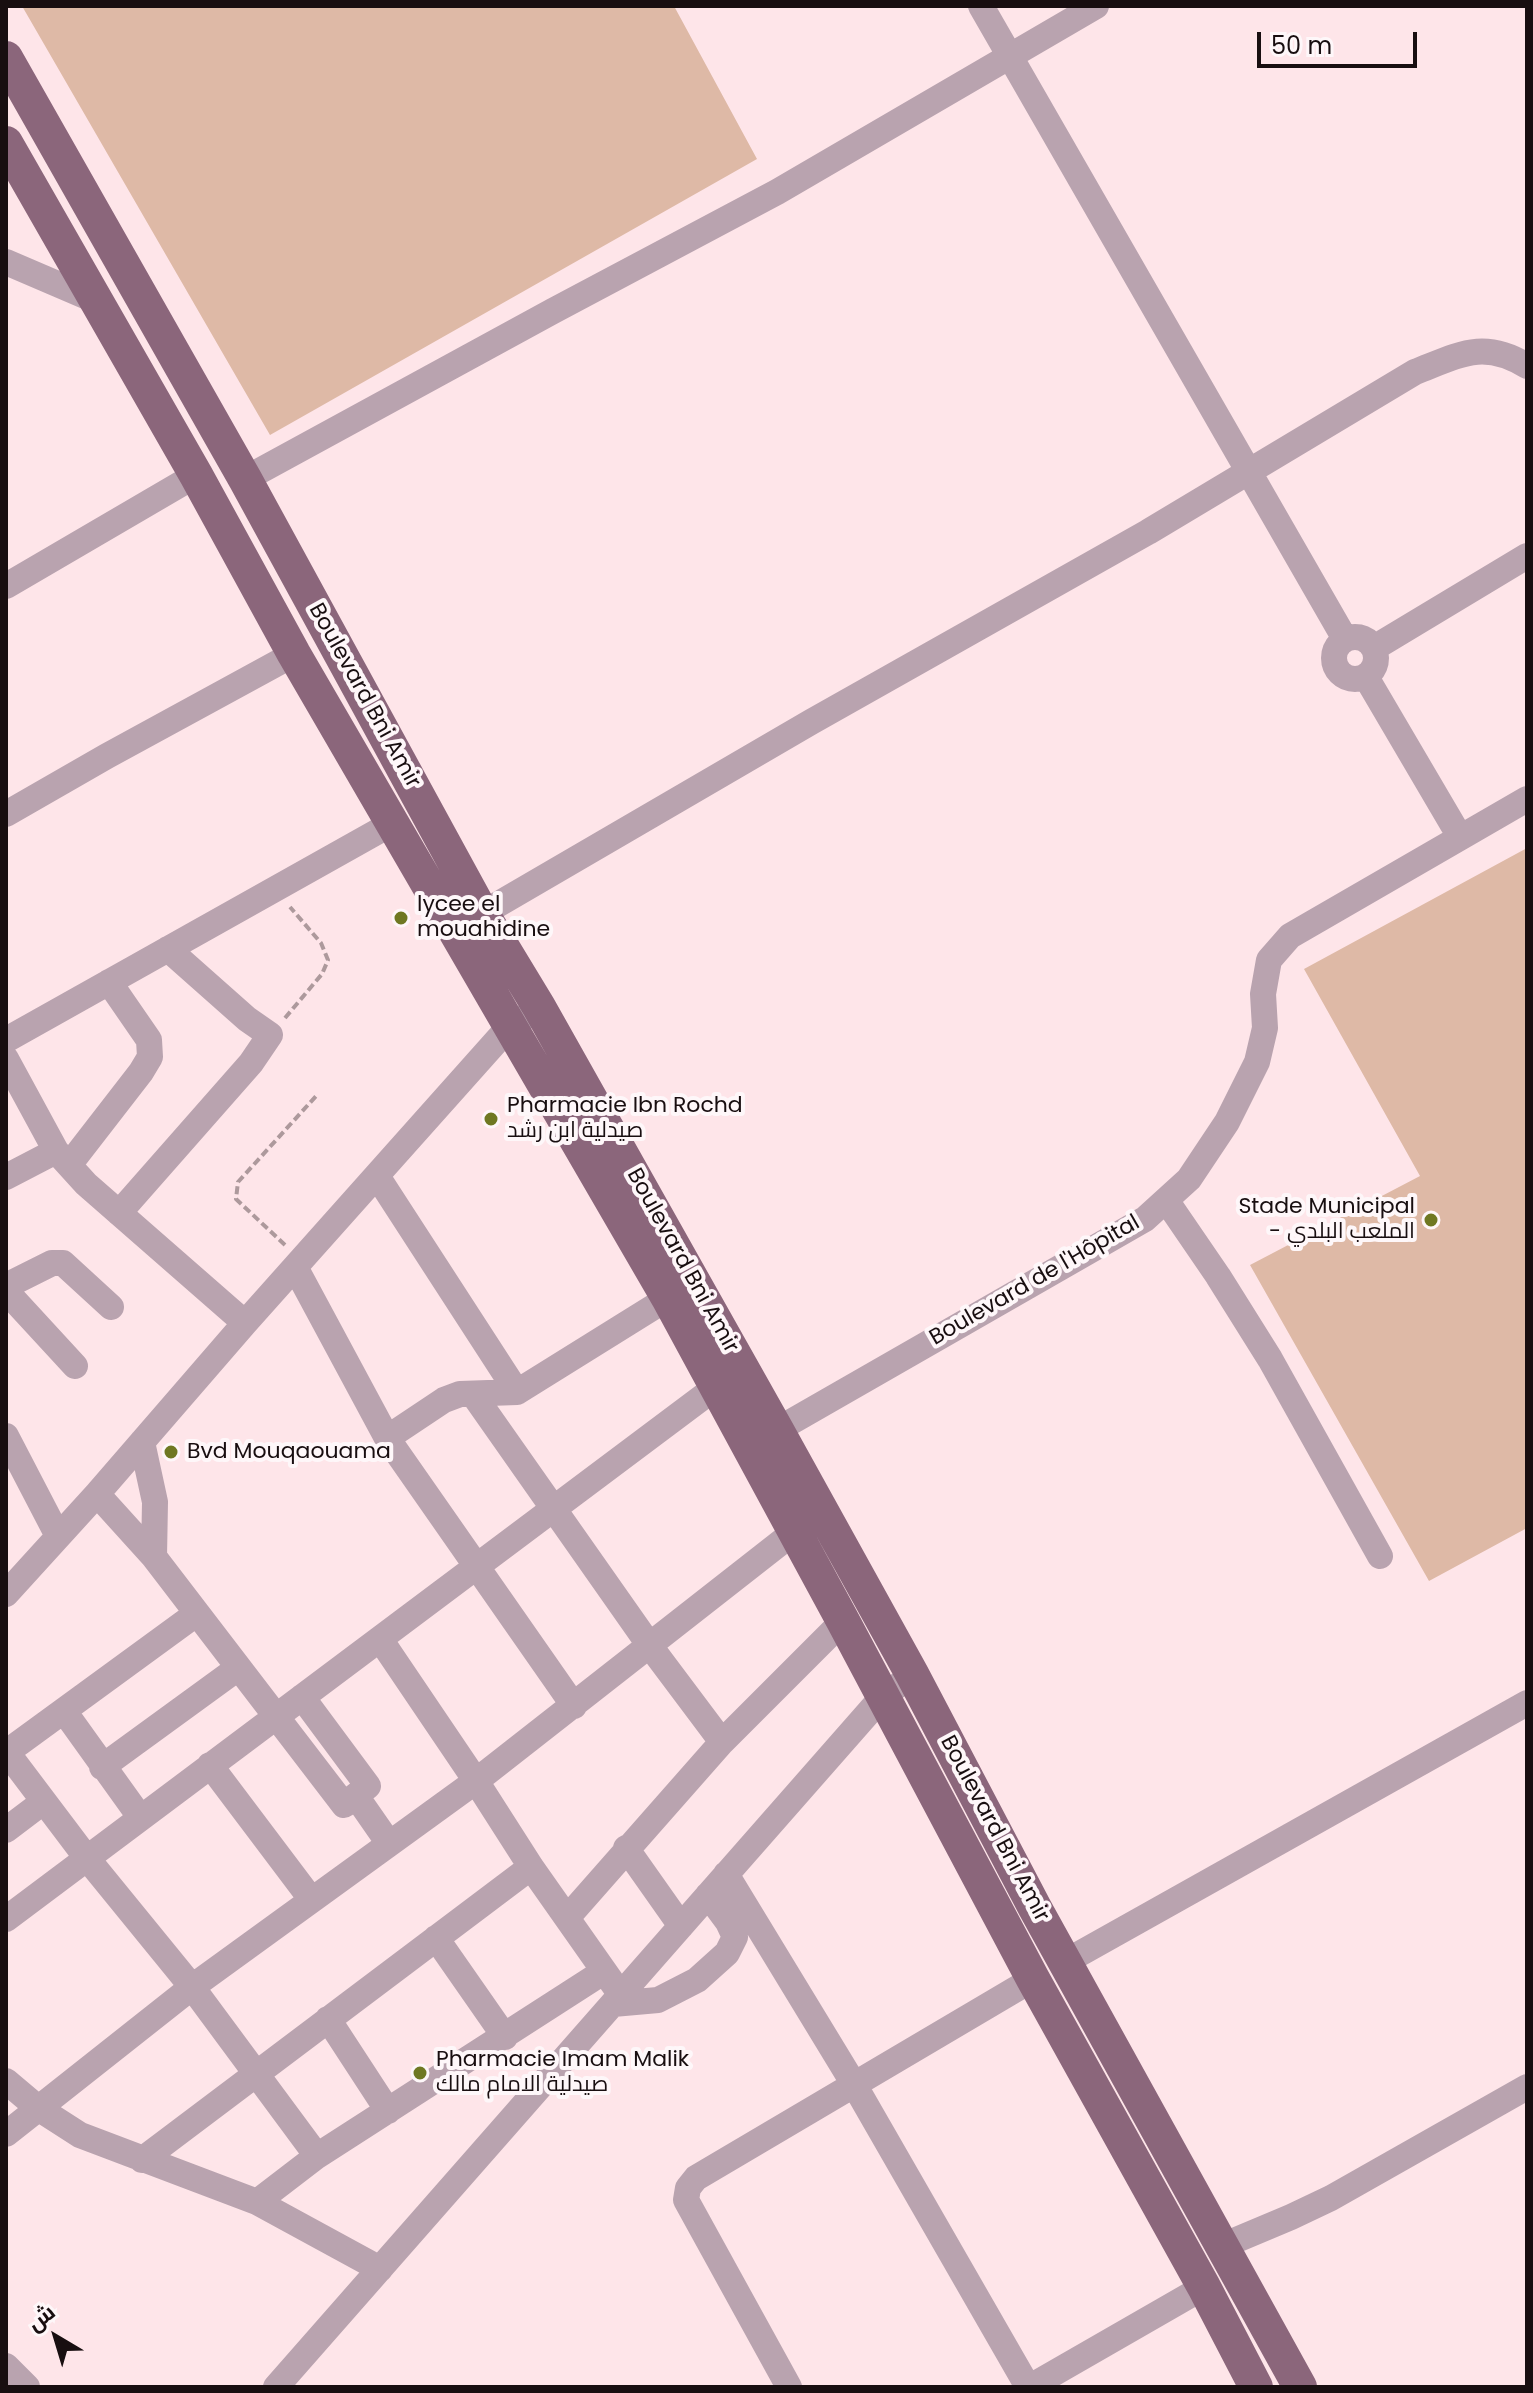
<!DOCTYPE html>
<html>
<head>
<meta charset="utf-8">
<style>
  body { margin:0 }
  #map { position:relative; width:1533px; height:2393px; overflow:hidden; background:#fee5e9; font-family:Poppins,Cairo,sans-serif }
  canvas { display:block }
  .frame { position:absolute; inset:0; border:8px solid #180e10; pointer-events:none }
  .north { position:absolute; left:16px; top:2297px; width:80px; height:80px; -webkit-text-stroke:6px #fef7f9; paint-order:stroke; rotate:322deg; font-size:22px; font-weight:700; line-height:32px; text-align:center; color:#180e10 }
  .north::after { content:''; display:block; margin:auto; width:28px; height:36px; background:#180e10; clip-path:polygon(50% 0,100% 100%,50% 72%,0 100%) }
  .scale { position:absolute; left:1257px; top:32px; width:160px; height:36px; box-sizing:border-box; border:4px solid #180e10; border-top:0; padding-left:10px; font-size:24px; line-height:28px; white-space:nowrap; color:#180e10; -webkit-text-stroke:6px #fef7f9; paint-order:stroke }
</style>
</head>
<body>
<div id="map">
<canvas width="1533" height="2393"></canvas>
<div class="frame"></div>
<div class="north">ش</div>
<div class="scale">50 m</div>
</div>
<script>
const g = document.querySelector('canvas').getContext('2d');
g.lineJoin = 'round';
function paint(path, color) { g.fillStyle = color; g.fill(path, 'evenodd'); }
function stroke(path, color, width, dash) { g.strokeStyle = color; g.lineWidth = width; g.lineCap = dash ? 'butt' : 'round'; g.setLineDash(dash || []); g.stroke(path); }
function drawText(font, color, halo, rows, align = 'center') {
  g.font = font + ' Poppins,Cairo,sans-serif'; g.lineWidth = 8; g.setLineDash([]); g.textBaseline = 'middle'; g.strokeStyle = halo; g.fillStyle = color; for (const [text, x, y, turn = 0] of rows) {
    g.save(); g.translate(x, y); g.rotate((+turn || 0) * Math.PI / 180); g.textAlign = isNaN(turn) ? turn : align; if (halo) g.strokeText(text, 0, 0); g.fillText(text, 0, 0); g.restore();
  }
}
paint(new Path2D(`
  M22,6H674L757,159L270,435Z
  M1527,848V1528L1429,1581L1250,1265L1420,1176L1304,969Z`), '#deb9a6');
stroke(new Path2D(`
  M285,1018L322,974L328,960L321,943L290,907
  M285,1245L236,1199L238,1182L317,1095`), '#ad999c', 4, [8, 4]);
stroke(new Path2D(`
  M981,6L1345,639
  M6,262L97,301
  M245,479L553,311L777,192L1096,6
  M6,586L196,475
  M1334 658a21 21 0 1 1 42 0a21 21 0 1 1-42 0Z
  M1374,648L1527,556
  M1366,677L1460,837
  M6,814L107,756L294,654
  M466,923L811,722L1148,532L1415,372C1459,355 1483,339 1527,366
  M6,1040L391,824
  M6,1059L56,1151L86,1184L245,1323
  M69,1165L141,1072L150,1057L149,1040L109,982
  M377,1176L517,1392
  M6,1177L56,1151
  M1166,1200L1218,1276L1270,1359L1380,1556
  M119,1213L251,1063L270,1035L247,1019L168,949
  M295,1267L387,1438L574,1706
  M6,1286L52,1263H63L111,1307
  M6,1291L75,1366
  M473,1394L650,1646L722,1742
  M777,1430L1145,1219L1189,1179L1227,1122L1257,1062L1265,1028L1263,994L1269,960L1290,936L1527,799
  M6,1436L58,1536
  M387,1438L444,1400L460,1394L517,1392L668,1298
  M142,1442L155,1502L154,1557
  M97,1494L154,1557L344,1805L368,1786L302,1697
  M6,1594L97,1494L245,1323L509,1027L525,1017
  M380,1639L476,1781L531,1867L621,1995
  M64,1711L140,1817
  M6,1751L86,1857L192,1987L317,2156
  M7,1752L196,1614
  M210,1765L311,1899
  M102,1767L238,1668
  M356,1796L388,1842
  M6,1830L43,1802
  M626,1848L681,1926
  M726,1874L855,2086L1028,2387
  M567,1918L722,1742L843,1621
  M6,1919L716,1387
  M436,1938L505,2037
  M1065,1962L1527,1703
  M613,2004L658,2000L697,1980L727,1953L735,1937L728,1922L708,1895
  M328,2019L388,2111
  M6,2081L38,2108L80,2135L257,2202L380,2269
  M6,2134L192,1987L476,1781L794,1532
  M142,2160L531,1867
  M257,2202L317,2156L603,1972
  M1222,2246L1291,2217L1331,2198L1527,2087
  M6,2366L27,2387
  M276,2387L883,1696L897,1686
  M789,2387L686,2200L688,2188L696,2178L1033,1979
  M1030,2387L1204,2287`), '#b9a3af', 26);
stroke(new Path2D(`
  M6,58L245,479L482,913L539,1007L777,1430L912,1674L1035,1908L1300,2387
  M6,143L196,475L294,654L668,1298L843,1621L1033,1979L1204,2287L1256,2387`), '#8b667b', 34);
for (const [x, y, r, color] of [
  [401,918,8,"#6f7822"],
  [491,1119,8,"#6f7822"],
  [1431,1220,8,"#6f7822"],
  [171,1452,8,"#6f7822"],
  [420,2073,8,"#6f7822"]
]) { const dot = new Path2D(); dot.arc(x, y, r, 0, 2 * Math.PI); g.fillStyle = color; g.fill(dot); stroke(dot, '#fef7f9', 3); }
drawText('22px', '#180e10', '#fef7f9', [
  ["Boulevard Bni Amir",364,696,61],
  ["Boulevard Bni Amir",682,1261,61],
  ["Boulevard de l'Hôpital",1035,1281,-30],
  ["Boulevard Bni Amir",994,1829,62]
]);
drawText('22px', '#180e10', '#fef7f9', [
  ["lycee el",417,905],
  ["mouahidine",417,930],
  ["Pharmacie Ibn Rochd",507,1106],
  ["صيدلية ابن رشد",507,1131],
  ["Stade Municipal",1415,1207,"right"],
  ["- الملعب البلدي",1415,1232,"right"],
  ["Bvd Mouqaouama",187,1452],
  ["Pharmacie Imam Malik",436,2060],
  ["صيدلية الامام مالك",436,2085]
], 'left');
</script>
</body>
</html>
